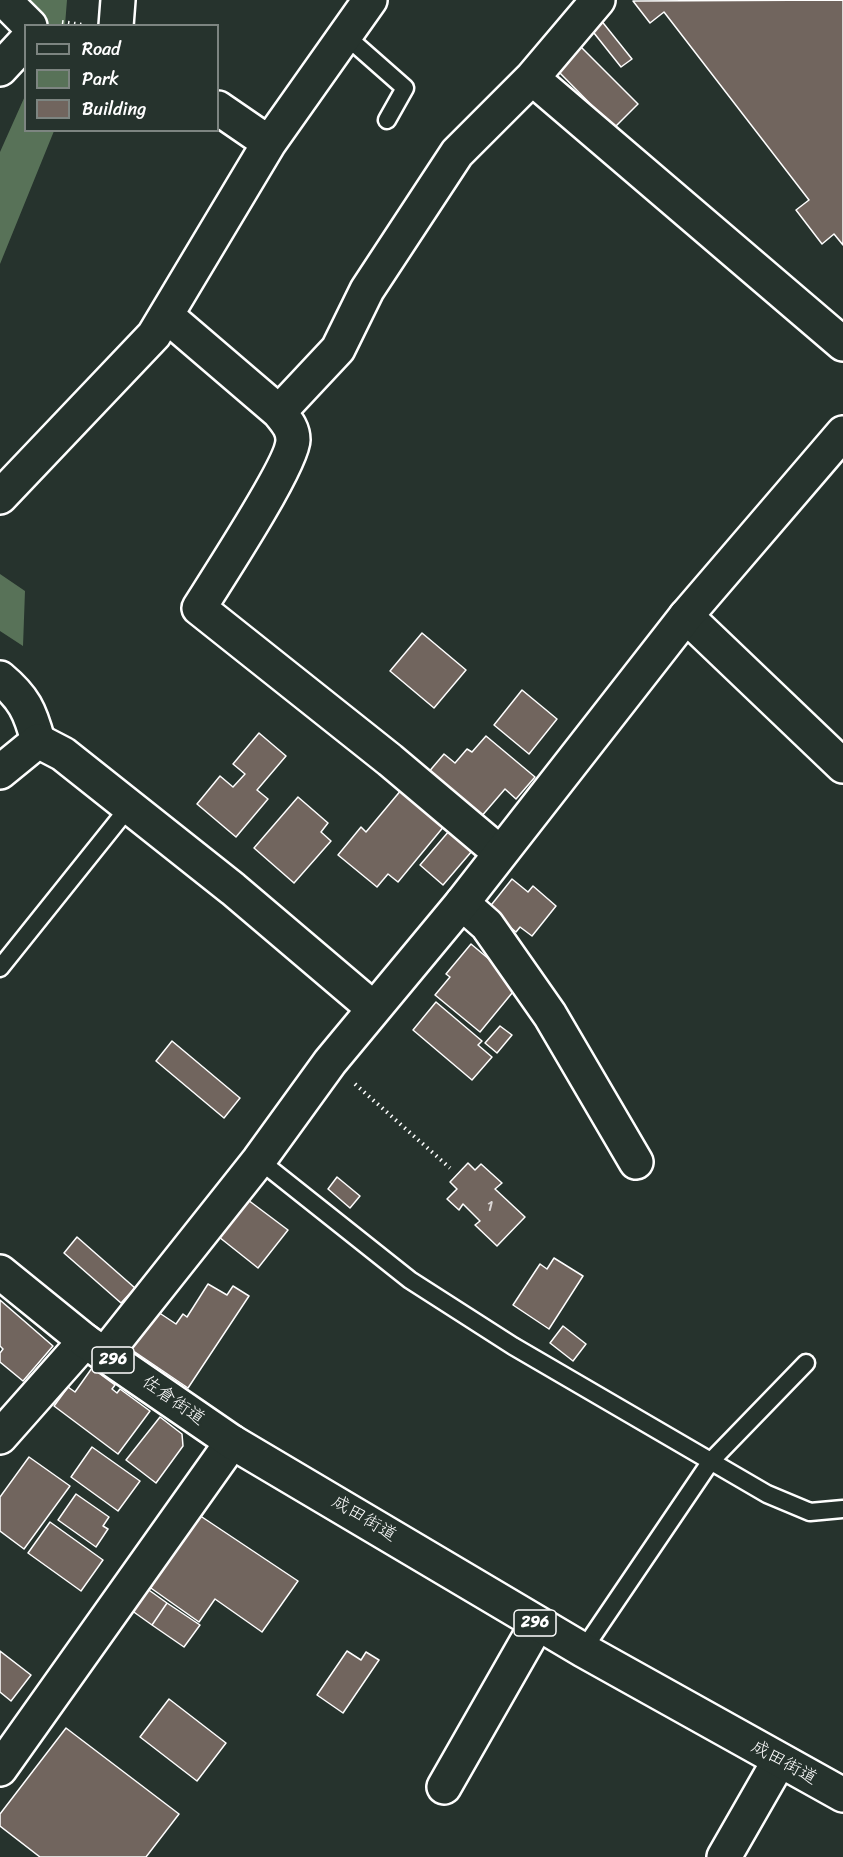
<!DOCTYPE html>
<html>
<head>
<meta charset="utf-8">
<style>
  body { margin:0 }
  #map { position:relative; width:843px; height:1857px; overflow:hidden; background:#26332d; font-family:Sriracha,sans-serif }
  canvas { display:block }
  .legend { position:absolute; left:24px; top:24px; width:195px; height:108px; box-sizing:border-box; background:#26332d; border:2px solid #7d8581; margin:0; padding:8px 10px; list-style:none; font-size:18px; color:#fff }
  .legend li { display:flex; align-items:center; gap:12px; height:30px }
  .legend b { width:30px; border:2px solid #7d8581 }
</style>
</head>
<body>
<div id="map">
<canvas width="843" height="1857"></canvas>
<ul class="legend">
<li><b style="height:8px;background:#26332d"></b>Road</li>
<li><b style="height:16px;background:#587258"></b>Park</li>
<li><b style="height:16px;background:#71655e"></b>Building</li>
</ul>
</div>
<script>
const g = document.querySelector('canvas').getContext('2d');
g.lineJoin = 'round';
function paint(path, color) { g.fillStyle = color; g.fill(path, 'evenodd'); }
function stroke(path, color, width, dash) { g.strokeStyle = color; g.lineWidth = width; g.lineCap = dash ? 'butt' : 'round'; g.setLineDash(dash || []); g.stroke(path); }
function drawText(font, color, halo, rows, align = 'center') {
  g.font = font + ' Sriracha,"Klee One",sans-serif'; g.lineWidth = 4.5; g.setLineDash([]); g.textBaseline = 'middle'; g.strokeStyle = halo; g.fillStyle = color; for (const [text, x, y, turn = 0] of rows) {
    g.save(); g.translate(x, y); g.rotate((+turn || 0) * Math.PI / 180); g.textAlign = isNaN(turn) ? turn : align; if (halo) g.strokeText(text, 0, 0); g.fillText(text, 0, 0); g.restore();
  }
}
paint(new Path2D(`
  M31,0H67L65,25L31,26Z
  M25,96L26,130L54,131L0,264V152Z
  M0,574L25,591L23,646L0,631Z`), '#587258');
const building = new Path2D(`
  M843,0V245L834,234L822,244L796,210L809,200L664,12L650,23L633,1Z
  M600,19L632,59L621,67L590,28Z
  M580,46L638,104L614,128L557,70Z
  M422,633L466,670L434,708L390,671Z
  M522,690L557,719L529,754L494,725Z
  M259,733L286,756L257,790L268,799L236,837L197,804L220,776L233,787L245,774L233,764Z
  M486,736L535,777L516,799L505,789L480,818L427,774L444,754L455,763L467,749L472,752Z
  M402,789L445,825L398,882L388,874L377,887L338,855L361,827L366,832Z
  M298,797L328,823L321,832L331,841L294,883L254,848Z
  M449,831L472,851L443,885L420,865Z
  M512,879L528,892L533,886L556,906L532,936L520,927L516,932L488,909Z
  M471,944L508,975L517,987L480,1032L435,995L450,977L446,974Z
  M436,1002L482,1041L478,1045L492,1057L472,1080L413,1030Z
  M500,1026L512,1035L497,1053L485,1043Z
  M172,1041L240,1098L224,1118L156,1061Z
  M468,1163L475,1170L481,1164L502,1183L495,1189L525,1217L497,1246L475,1225L480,1221L463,1204L459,1210L447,1199L457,1189L450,1182Z
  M337,1177L360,1196L350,1208L328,1189Z
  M248,1200L288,1230L258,1268L219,1237Z
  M77,1237L135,1288L121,1303L64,1253Z
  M554,1258L583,1276L549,1329L513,1305L540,1264L547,1269Z
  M208,1284L227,1295L233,1286L249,1296L188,1388L129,1348L155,1310L176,1324L183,1314L187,1317Z
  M0,1300L53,1346L23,1381L0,1362V1353L3,1349L0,1346Z
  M563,1326L586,1344L573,1361L550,1343Z
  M92,1368L115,1385L112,1389L117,1393L120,1389L150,1411L118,1454L54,1406L68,1387L75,1392Z
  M160,1417L182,1434L183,1446L156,1483L126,1460Z
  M92,1447L140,1481L118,1511L71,1477Z
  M29,1457L70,1486L24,1549L0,1531V1497Z
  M76,1494L109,1517L103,1526L108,1529L96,1547L58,1520Z
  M196,1513L298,1581L262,1632L215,1599L199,1622L148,1586Z
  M50,1522L103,1560L81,1591L28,1553Z
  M146,1588L167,1603L152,1625L131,1610Z
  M167,1603L200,1625L184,1647L152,1625Z
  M0,1651L31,1675L11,1701L0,1692Z
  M347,1651L361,1660L366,1652L379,1660L343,1713L317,1695Z
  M169,1699L226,1743L197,1781L140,1737Z
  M66,1728L179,1814L146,1857H40L0,1826V1814Z`);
paint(building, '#71655e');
stroke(building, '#fff', 1.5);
const service = new Path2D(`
  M346,36L405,88L387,120
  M0,968L129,807
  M259,1160L410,1280L513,1346L767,1494L810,1512L843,1509
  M583,1650L711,1461L806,1363`);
const minor = new Path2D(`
  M4,0L30,26
  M116,26L118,0
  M0,69L26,41
  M532,78L598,0
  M218,108L269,143
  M167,316L279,412L338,349L367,290L457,153L532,78L843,344
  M279,412C286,421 293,428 293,440C293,463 216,581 199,608L390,760L499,852
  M0,497L154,335L269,143L370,0
  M686,616L843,766
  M0,678C24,698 30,711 38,741
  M462,903L487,925L550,1015L636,1162
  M0,1437L85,1341
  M444,1787L537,1624
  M724,1857L779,1761`);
const tertiary = new Path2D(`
  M0,772L38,741L63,754L233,889L373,1008
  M105,1354L259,1160L330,1062L462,903L686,616L843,433
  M0,1769L232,1442`);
const trunk = new Path2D(`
  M0,1272L85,1341L232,1442L583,1650L843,1795`);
stroke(service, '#fff', 21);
stroke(minor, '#fff', 38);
stroke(tertiary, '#fff', 38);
stroke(trunk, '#fff', 38);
stroke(new Path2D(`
  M62,22L84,25
  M355,1084L450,1168`), '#fff', 4, [1.5, 4.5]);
stroke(service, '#26332d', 16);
stroke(minor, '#26332d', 33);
stroke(tertiary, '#26332d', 33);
stroke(trunk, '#26332d', 33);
drawText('15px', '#dcd8d7', null, [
  ["1",490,1207]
]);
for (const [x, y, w] of [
  [113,1360,42],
  [535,1623,42]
]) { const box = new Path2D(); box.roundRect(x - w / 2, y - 13, w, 26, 4.5); g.fillStyle = '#26332d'; g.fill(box); stroke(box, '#fff', 1.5); }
drawText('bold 16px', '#fff', null, [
  ["296",113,1360],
  ["296",535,1623]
]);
drawText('18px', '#fff', '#26332d', [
  ["佐倉街道",173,1401,35],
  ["成田街道",364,1519,31],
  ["成田街道",784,1763,29]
]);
</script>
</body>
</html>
